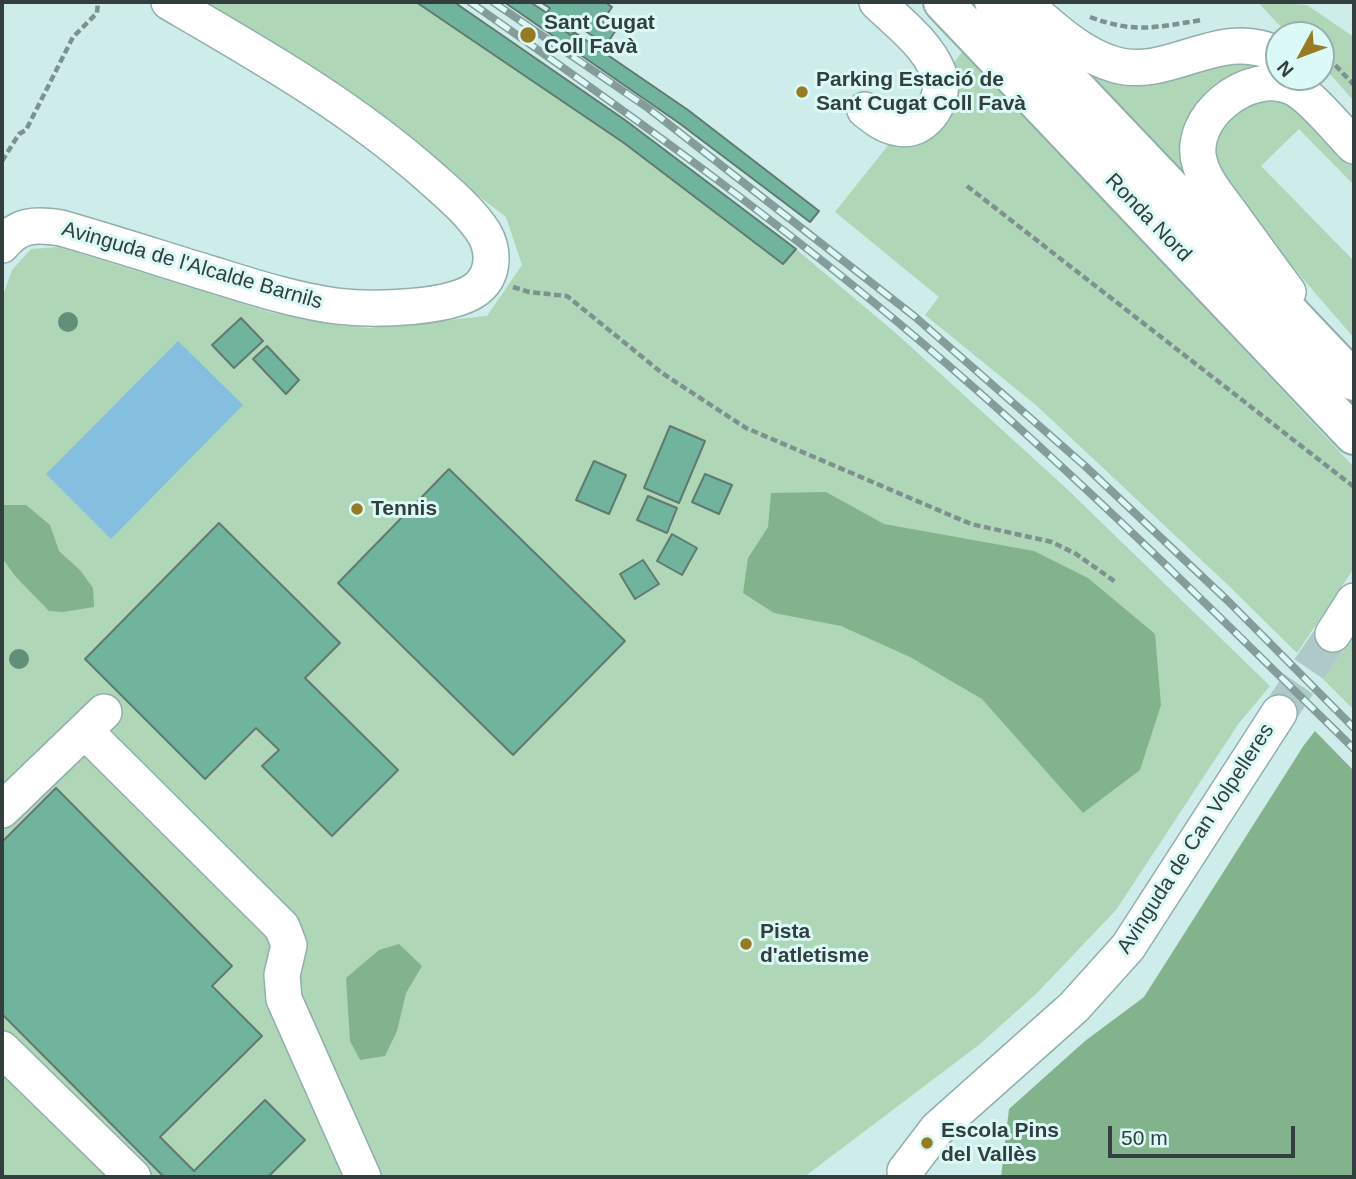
<!DOCTYPE html>
<html>
<head>
<meta charset="utf-8">
<style>
  body { margin:0 }
  #map { position:relative; width:1356px; height:1179px; overflow:hidden; background:#cdecea; font-family:Arial,sans-serif }
  canvas { display:block }
  .frame { position:absolute; inset:0; border:4px solid #333f3e; pointer-events:none }
  .north { position:absolute; left:1265px; top:21px; width:70px; height:70px; box-sizing:border-box; background:#daf9f7; border:2px solid #97afad; border-radius:50%; rotate:229deg; font-size:19px; font-weight:700; line-height:28px; text-align:center; color:#333f3e }
  .north::after { content:''; display:block; margin:auto; width:24px; height:32px; background:#977a22; clip-path:polygon(50% 0,100% 100%,50% 72%,0 100%) }
  .scale { position:absolute; left:1108px; top:1126px; width:187px; height:32px; box-sizing:border-box; border:4px solid #333f3e; border-top:0; padding-left:9px; font-size:21px; line-height:24px; white-space:nowrap; color:#333f3e; -webkit-text-stroke:5px #daf9f7; paint-order:stroke }
</style>
</head>
<body>
<div id="map">
<canvas width="1356" height="1179"></canvas>
<div class="frame"></div>
<div class="north">N</div>
<div class="scale">50 m</div>
</div>
<script>
const g = document.querySelector('canvas').getContext('2d');
g.lineJoin = 'round';
function paint(path, color) { g.fillStyle = color; g.fill(path, 'evenodd'); }
function stroke(path, color, width, dash) { g.strokeStyle = color; g.lineWidth = width; g.lineCap = dash ? 'butt' : 'round'; g.setLineDash(dash || []); g.stroke(path); }
function drawText(font, color, halo, rows, align = 'center') {
  g.font = font + ' Arial,sans-serif'; g.lineWidth = 6; g.setLineDash([]); g.textBaseline = 'middle'; g.strokeStyle = halo; g.fillStyle = color; for (const [text, x, y, turn = 0] of rows) {
    g.save(); g.translate(x, y); g.rotate((+turn || 0) * Math.PI / 180); g.textAlign = isNaN(turn) ? turn : align; if (halo) g.strokeText(text, 0, 0); g.fillText(text, 0, 0); g.restore();
  }
}
paint(new Path2D(`
  M199,2H454L625,120L796,249L898,335L1067,489L1270,686L1239,723L1116,910L1036,994L980,1044L804,1177H2V298L12,270L31,249L59,247L269,312L328,324L369,328L487,316L522,265L506,217L302,60Z
  M1258,2L1307,5L1354,37V101L1321,64V35H1291L1277,23Z
  M963,51L1354,467V568L1297,653L1228,585L1037,406L925,315L939,297L835,212Z
  M1068,53L1242,57L1279,74L1211,96L1215,206Z
  M1277,100L1300,105L1354,161V185L1299,129L1261,166L1354,261V338L1221,184C1218,174 1213,161 1213,151C1214,116 1247,103 1277,100Z
  M1354,635V710L1323,679Z`), '#afd6b7');
paint(new Path2D(`
  M826,492L884,524L1034,551L1088,578L1155,634L1161,705L1140,770L1083,813L982,699L910,657L841,626L774,613L743,593L748,558L768,527L771,493Z
  M2,505H26L50,525L59,551L80,570L93,588L94,607L63,612L49,611L16,577L2,558Z
  M1315,731L1354,771V1177H1001L1009,1109L1085,1041L1144,997L1304,745Z
  M399,944L422,966L406,993L397,1031L385,1056L360,1060L350,1041L346,978L379,950Z`), '#82b38d');
paint(new Path2D(`
  M178,341L243,405L111,539L46,474Z`), '#84bfdf');
const building = new Path2D(`
  M416,2H454L625,120L796,249L783,264L624,143Z
  M504,2H530L547,13L544,17L572,36L574,32L688,110L819,211L810,222L679,123Z
  M540,2H605L612,7L602,22L616,30L606,45L578,26L572,36L544,17L550,8Z
  M241,318L263,341L234,368L212,345Z
  M267,346L299,380L286,394L253,359Z
  M670,426L705,441L679,503L644,488Z
  M594,461L626,475L609,514L576,500Z
  M449,469L625,641L513,755L338,583Z
  M705,474L732,485L719,514L692,502Z
  M648,496L677,508L667,533L637,520Z
  M219,523L340,643L305,678L398,770L332,836L262,766L279,750L256,728L205,779L85,659Z
  M672,534L697,548L682,575L657,561Z
  M643,560L659,584L635,599L620,574Z
  M56,788L232,966L212,986L262,1036L160,1137L194,1171L265,1100L305,1140L268,1177H164L2,1014V842Z`);
paint(building, '#71b49e');
stroke(building, '#617a71', 2);
stroke(new Path2D(`
  M1279,713L1333,634`), '#aec9c8', 35, [35, 18]);
const minor = new Path2D(`
  M1022,2C1050,25 1079,55 1116,65C1171,80 1220,25 1279,55
  M865,110C875,118 885,126 898,128C927,134 948,96 938,72C927,44 898,22 877,2
  M2,245C18,224 36,224 61,228C110,242 159,258 208,273C250,286 292,300 336,306C369,310 457,310 480,286C494,272 494,250 484,233C470,211 448,193 429,176C350,106 260,55 169,2
  M1288,292C1269,267 1250,240 1231,214C1220,199 1205,182 1200,164C1185,118 1249,68 1292,87C1311,95 1339,131 1354,146
  M1333,634L1354,601
  M85,731L282,927L289,945L282,975L284,999L363,1177
  M2,810L104,712
  M2,1049L133,1177
  M905,1171L937,1129L1074,1007L1128,947L1279,713`);
const major = new Path2D(`
  M943,2L1354,435
  M994,2L1354,381`);
stroke(minor, '#91afad', 38);
stroke(major, '#91afad', 42);
stroke(new Path2D(`
  M1090,17C1136,34 1156,27 1202,20
  M1321,50L1354,85
  M2,161L19,134L26,130L73,37L97,13L98,2
  M967,186L1354,487
  M513,287L529,292L567,296L662,373L746,428L971,524L1052,542L1076,554L1117,583`), '#7d9290', 4.5, [7, 3.5]);
stroke(minor, '#fff', 35);
stroke(major, '#fff', 38);
const rail = new Path2D(`
  M470,2C634,117 796,233 948,365C1089,487 1221,618 1354,749
  M493,2L648,108L914,316L1085,466L1228,601L1354,728`);
stroke(rail, '#859c9a', 8);
stroke(rail, '#daf9f7', 5, [16]);
g.fillStyle = '#618f7a';
for (const [x, y] of [
  [68,322],
  [19,659]
]) { g.beginPath(); g.arc(x, y, 10, 0, 2 * Math.PI); g.fill(); }
for (const [x, y, r, color] of [
  [528,35,9,"#977a22"],
  [802,92,7,"#977a22"],
  [357,509,7,"#977a22"],
  [746,944,7,"#977a22"],
  [927,1143,7,"#977a22"]
]) { const dot = new Path2D(); dot.arc(x, y, r, 0, 2 * Math.PI); g.fillStyle = color; g.fill(dot); stroke(dot, '#daf9f7', 2.5); }
drawText('bold 21px', '#333f3e', '#daf9f7', [
  ["Sant Cugat",544,23],
  ["Coll Favà",544,47],
  ["Parking Estació de",816,80],
  ["Sant Cugat Coll Favà",816,104],
  ["Tennis",371,509],
  ["Pista",760,932],
  ["d'atletisme",760,956],
  ["Escola Pins",941,1131],
  ["del Vallès",941,1155]
], 'left');
drawText('21px', '#333f3e', '#daf9f7', [
  ["Ronda Nord",1148,218,46],
  ["Avinguda de l'Alcalde Barnils",192,266,16],
  ["Avinguda de Can Volpelleres",1196,839,-57]
]);
</script>
</body>
</html>
